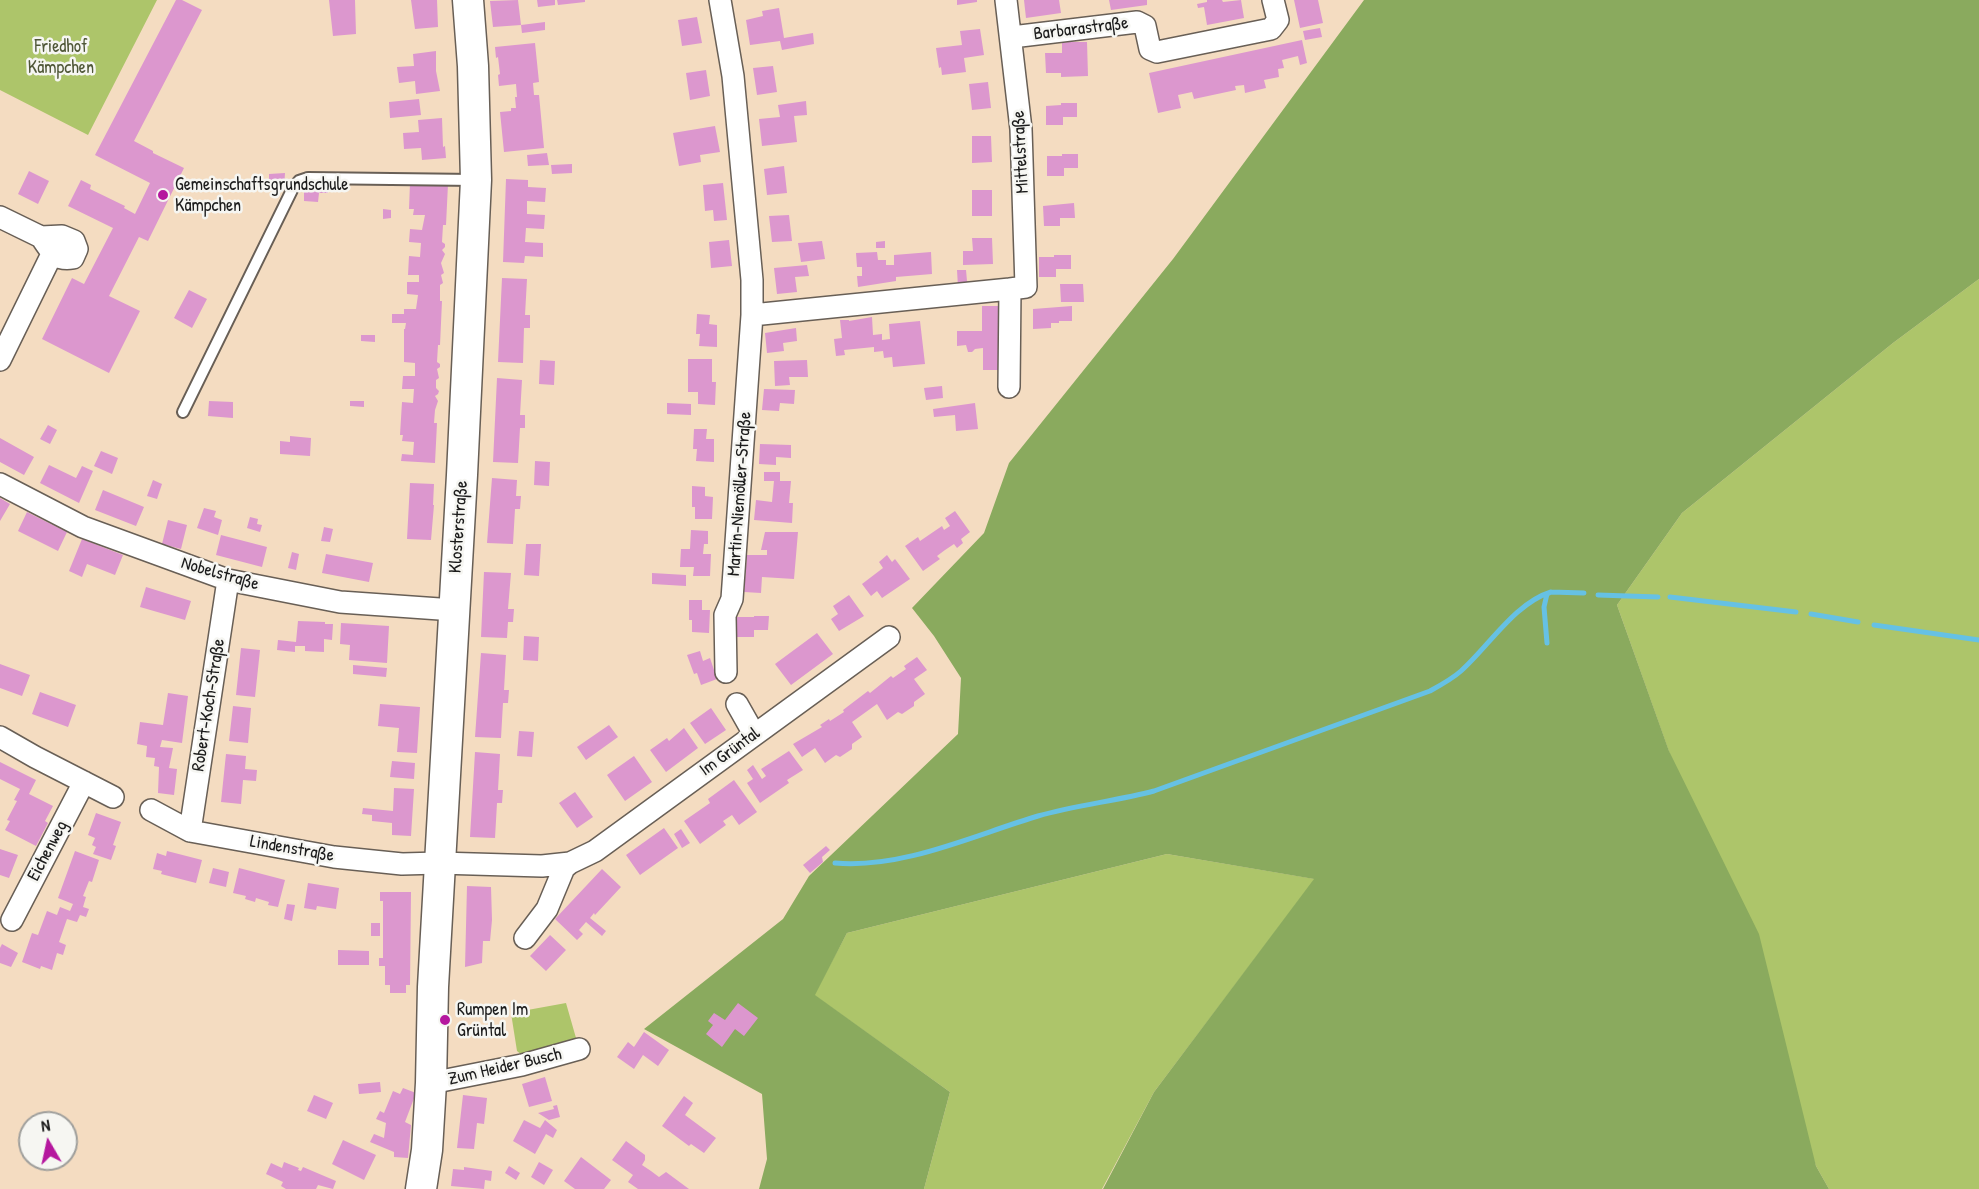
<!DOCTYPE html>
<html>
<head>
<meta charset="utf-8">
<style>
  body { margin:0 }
  #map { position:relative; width:1979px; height:1189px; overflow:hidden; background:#f4dcc1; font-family:"Patrick Hand",sans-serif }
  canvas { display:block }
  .north { position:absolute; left:18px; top:1111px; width:60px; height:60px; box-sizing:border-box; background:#f6f6f2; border:2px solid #9f9f9c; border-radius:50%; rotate:351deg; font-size:16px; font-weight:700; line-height:24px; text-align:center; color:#1c1c1c }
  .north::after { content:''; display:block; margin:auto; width:21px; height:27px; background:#b5179e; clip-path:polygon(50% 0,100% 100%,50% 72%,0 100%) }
</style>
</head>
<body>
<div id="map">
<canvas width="1979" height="1189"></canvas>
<div class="north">N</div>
</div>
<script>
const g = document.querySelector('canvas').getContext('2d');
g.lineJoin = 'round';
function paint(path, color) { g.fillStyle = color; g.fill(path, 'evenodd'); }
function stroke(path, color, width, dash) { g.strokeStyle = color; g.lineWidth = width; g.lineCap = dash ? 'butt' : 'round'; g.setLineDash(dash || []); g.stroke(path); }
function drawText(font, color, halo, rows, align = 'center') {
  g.font = font + ' "Patrick Hand",sans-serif'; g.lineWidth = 5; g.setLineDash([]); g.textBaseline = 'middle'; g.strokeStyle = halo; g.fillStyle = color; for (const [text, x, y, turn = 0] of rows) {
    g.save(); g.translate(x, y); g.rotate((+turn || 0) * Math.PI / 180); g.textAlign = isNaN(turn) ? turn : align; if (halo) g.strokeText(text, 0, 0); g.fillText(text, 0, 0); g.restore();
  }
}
paint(new Path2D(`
  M0,0H157L88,135L0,90Z
  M1979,279V1189H1829L1816,1166L1617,605L1682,513L1893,343Z
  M1167,854L1315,879L1154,1092L1102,1189H924L950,1092L814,995L847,933Z
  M566,1003L578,1045L523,1056L517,1051L511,1013Z`), '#adc56a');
paint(new Path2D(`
  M1364,0H1979V279L1893,343L1682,513L1617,605L1669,751L1759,934L1816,1166L1829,1189H1103L1154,1092L1314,879L1167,854L847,933L815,995L950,1092L924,1189H759L767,1159L762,1094L644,1029L783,919L809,876L958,734L961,678L934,636L912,608L984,533L1009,463L1173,259Z`), '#8aaa5e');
stroke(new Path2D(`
  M1598,595L1658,597
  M1670,597L1796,612
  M1811,614L1858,622
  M1874,625L1979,640
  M1547,643L1544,607L1547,594L1551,592L1584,593
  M835,863C903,869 974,835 1038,816C1076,805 1116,801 1154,791L1430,691C1441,685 1452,679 1461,671C1489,646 1515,603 1551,592`), '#66c1e4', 5);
paint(new Path2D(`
  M176,0H182L202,10L134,141L153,151V153L184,168L148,241L139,237L109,296L140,311L109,373L42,339L72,278L84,284L113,228L68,206L81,180L91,185L90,189L125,206L124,208L135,214L150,183L95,155Z
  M329,0H355L356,34L333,36Z
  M411,0H437L438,27L415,29Z
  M518,0L521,25L545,22V30L522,33L521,25L493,27L490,1Z
  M537,0H555V5L538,7Z
  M557,0H585V2L558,5Z
  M957,0H977V2L957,5Z
  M1024,0H1059L1061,13L1026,18Z
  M1109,0H1147V5L1111,10Z
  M1207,0H1222L1223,2L1241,0L1244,18L1207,25L1204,7L1198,8L1197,4L1207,2Z
  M1294,0H1318L1323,23L1300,28Z
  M779,8L784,38L813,33L814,44L782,50L780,41L750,45L746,20L763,16L762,11Z
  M697,17L702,43L682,46L678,20Z
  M1320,28L1322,37L1305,40L1303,31Z
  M980,29L984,55L964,58L966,72L942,75L941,67L939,68L936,48L962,45L960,31Z
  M1302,40L1307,63L1300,65L1298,56L1282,60L1284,68L1278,69L1279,77L1264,80L1266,88L1245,93L1244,85L1235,86L1236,90L1194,99L1192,92L1178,95L1181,108L1158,113L1149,73Z
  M1069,42H1087L1088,76L1061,77V73H1046L1045,53H1062V43Z
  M535,43L539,82L533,83L534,95H539L544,148L504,152L500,112L511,111V108H516L515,97H517L516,84L499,86L498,75L500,74L498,57L496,58L495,47Z
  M436,51V71L440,91L416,94L415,81L399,83L397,67L414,66L413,54Z
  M773,66L777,92L757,95L753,68Z
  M706,70L710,96L690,100L686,73Z
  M988,82L991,108L972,110L969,84Z
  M419,99L421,115L390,118L389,102Z
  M806,101L807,115L794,116L797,142L762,146L759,119L780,117L778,105Z
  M1061,103H1077V117H1063V125H1046V106L1061,105Z
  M442,118L443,147L445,146L446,158L422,160L421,148L404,149L403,133L419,132L418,120Z
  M715,126L720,152L700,155L701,162L679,166L673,133Z
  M972,136H991L992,162L972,163Z
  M547,153L549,165L528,166L527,155Z
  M1062,154H1078V168H1064V176H1047V156H1062Z
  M572,164V173L552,174L551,165Z
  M784,166L787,193L767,195L764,169Z
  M29,171L49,181L38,204L18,194Z
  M285,173L284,189L269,188V174Z
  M506,179L528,180V187L546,188L545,202L527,201V214L545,215L544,229L526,228L525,242L543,243V257L525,256L524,263L503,262Z
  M304,182L328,183V193H319L318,202L304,201Z
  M410,183L448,184L446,225H443L442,242L445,244V247L442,250L445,254L441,263L444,273L441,275L443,283L440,285V301H442L440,345H438L437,362L440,364V367L437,369L439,378L436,380V388L439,391L438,394L435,396L438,401L435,410L434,423H437L435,463L401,461L402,454L413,455L414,442L402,441L403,435H400L402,402L413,403L414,389H402L403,376H415V363L404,362V329H405L406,323H392V314H404V309H416L418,295L407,294V282H419V275H408L409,256L420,257L421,243L409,242L410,229L422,230L425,215H413L414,209H409Z
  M723,183L727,220L714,221L713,210L705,211L703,185Z
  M972,190H992V216H972Z
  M1074,203L1075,218H1060V226H1044L1043,206Z
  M383,209L391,210V218L383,219Z
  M789,215L792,241L772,242L769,216Z
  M972,238H992L993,264L963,265V251H973Z
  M729,240L732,266L711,268L709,242Z
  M822,241L825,259L801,262L798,243Z
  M885,241V248H876V242Z
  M877,252L878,260H886V265H894V255L931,252L932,274L896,277V281L858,287L857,276H862V267H857L856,253Z
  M1054,255H1071V269H1056V277H1039V257H1054Z
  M807,265L809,276L795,277L797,292L777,294L774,268Z
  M957,270H966L967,281L973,286L958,287Z
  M502,278L527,279L525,315H530V328H524L523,363L498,362Z
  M1060,284H1083L1084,302H1061Z
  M189,290L207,299L192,328L174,318Z
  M982,306H1000L1001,370H983V348L975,349L972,352H968L966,345L957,346V331H982Z
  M1072,306V321H1059V323H1051V328L1033,329V309Z
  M697,314L710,315L709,324L717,325V347L699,346L700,334H696Z
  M872,317L873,335L882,334V340L890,339L889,324L920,321L925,364L893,367L892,357L884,358L883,351L874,352V347L844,350L845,355L836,356L834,339L842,338L840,320H849V321Z
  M796,328L797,341L783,343L784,351L767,353L765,333Z
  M361,335H375V342L361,341Z
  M688,359H712V382H716L715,405L698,404V392H688Z
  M540,360L555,361L554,385L539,384Z
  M807,360L808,377H789L790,385L775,386L774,361Z
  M497,378L522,380L520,415H525V428H520L518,463L493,462Z
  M942,386L943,398L926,400L924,388Z
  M764,389L795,390L794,404L780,403L779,411L762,410Z
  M209,401L233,402V418L208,416Z
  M350,401H364V407L350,406Z
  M667,403L691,404V415L667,414Z
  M975,403L978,429L956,431L955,415L934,417L933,409Z
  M48,425L57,430L50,444L40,439Z
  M694,429H707L706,439H714V462L696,461L697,449H693Z
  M290,436L311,438L310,456L280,454V441L290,442Z
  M0,438L34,457L24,475L0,462Z
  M760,444L791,445V458L776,457V465L759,464Z
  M101,451L118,458L112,474L94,466Z
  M535,461L550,462L549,486L534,485Z
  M49,465L76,478L82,466L93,471L79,503L40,483Z
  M764,472H780V481H791L789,503H793L792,523L754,520L756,500L772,502L774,481H764Z
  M492,478L517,480L516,496H521L520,509H515L513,544L487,543Z
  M153,480L162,484L157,499L147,496Z
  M410,483L434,484L433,505H434L431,540L407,539Z
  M692,486L705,487V496L713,497L712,519H695V507H692Z
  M103,490L144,507L136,526L95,510Z
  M0,498L10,504L0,521Z
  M204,508L216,511L214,517L222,520L218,535L197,528Z
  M955,511L970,532L961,539L963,543L957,548L954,544L945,550L937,556L940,559L923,571L905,546L918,537L920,541L942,526L944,530L950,526L945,518Z
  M27,512L67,532L58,551L18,531Z
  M250,517L258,519L257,524L262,525L260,532L247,528Z
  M168,520L187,525L181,549L162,544Z
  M324,527L333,529L330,542L321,541Z
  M691,530L708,531V544H704L703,554H711L710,576H693L694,567H680L681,549H690Z
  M765,532H798L794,579L762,577L761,593L744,592L747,555H767V550H761Z
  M221,535L267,547L262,567L216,555Z
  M82,539L123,555L115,575L87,564L82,577L69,571Z
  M526,544H541L539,576L524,575Z
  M292,552L299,554L296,570L288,568Z
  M326,554L373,563L369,582L322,573Z
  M887,555L892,562L895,559L910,579L882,598L877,591L871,596L862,584L883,568L879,562Z
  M484,572L511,573L508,609H514L513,622H508L507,638L481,637Z
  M652,573L686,575V586L652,584Z
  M146,587L191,601L185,620L140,607Z
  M849,595L864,616L839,631L831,619L838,614L833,606Z
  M689,600H702V610H710L709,633L692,632V620H689Z
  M754,616H769L768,630H754V637H737V617H754Z
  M298,621L325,622V624H333L332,640L324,639V652L305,651V646H295V652L277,650L278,640L296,642Z
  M341,623L389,626L387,663L349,660L350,645L340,644Z
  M817,633L833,654L791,685L775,664Z
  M524,636L539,637L538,661L523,660Z
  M241,648L260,650L255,697L236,695Z
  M700,651L703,661L710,658L717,679L701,685L697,673L694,674L687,655Z
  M481,653L506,655L504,690H509L508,703H503L501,738L475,737Z
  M917,657L927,670L914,679L925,694L914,702V706L902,714L898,712L887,720L877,704L852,722L862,737L852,744V749L840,757L836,755L825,763L815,748L802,757L793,744L822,727L820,725L829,719L830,721L844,712L843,710L868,691L870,693L891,676L893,678L906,669L904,666Z
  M0,664L30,675L22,696L0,688Z
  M353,665L387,668L386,677L353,674Z
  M40,692L76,705L68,727L32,714Z
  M168,693L188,696L182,743L162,740L160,747L173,748L169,768L177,769L174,795L158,793L159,767L154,766L155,758L146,757L147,746L137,744L140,722L163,725Z
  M380,704L420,707L417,753L397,752L399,728L378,726Z
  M233,706L251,708L248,743L229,741Z
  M711,708L726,730L705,744L690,723Z
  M609,725L618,737L586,760L577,747Z
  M684,728L698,748L666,772L650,750L667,738L669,741Z
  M519,731L534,732L532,757L517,756Z
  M789,751L803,770L787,780L789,783L760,803L747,783L753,779L747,770L753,765L762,779L766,776L761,769Z
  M475,752L500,754L498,790H503L502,803H497L495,838L470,837Z
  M226,754L246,756L245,769L257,770L256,781L243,780L241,804L221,802Z
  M634,756L652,782L625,801L607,775Z
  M392,761L415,763L414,779L390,777Z
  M0,762L36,780L29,794L53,806L45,821L48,823L36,846L5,830L10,821L7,820L17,801L14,800L20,789L0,779Z
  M734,780L757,812L739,825L732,815L723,821L726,825L700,844L684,821L710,803L708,799Z
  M394,788L414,789L411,836L392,835V823L372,821V815L362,814L363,808L393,811Z
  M575,792L593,817L577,828L559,803Z
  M96,813L121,822L113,845L116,846L111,860L93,854L96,847L92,845L95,838L88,835Z
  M664,828L678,848L640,875L626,855Z
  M681,829L690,843L682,848L674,834Z
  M826,846L830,850L822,857L823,862L810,873L803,865Z
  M0,849L18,855L9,878L0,875Z
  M75,851L99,860L92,882L89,881L83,896L86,897L83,907L89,909L86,917L80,915L77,922L67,919L59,942L66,945L63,955L57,953L52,970L41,966L40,969L22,962L32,933L38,935L47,911L57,915L60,907L70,911L73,904L58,898Z
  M167,851L202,860L196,883L161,874L162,871L153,869L157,853L166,856Z
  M213,868L229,872L226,887L209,883Z
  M239,868L285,880L278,907L268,905L269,902L256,898L255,902L245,899L246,896L233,893Z
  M602,869L621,887L595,915L594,913L590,918L606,931L602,936L586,922L579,930L583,934L577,940L555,919Z
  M308,883L339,888L336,909L317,906L316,910L304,908Z
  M467,886L491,887L492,920L490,941H483L482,963L465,967Z
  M380,892H411L410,985H406V993H390V985H385V966H379V958H383V901H380Z
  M287,904L295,905L292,921L284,919Z
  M371,923H380V936H371Z
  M550,935L566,950L546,971L530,956Z
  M2,944L18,953L11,967L0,963V948Z
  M338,950L369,951V965H338Z
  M738,1003L758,1018L744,1036L735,1029L722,1047L706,1034L713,1025L708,1021L714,1013L725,1020Z
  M644,1032L669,1050L658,1066L643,1055L634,1069L617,1057L628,1042L634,1047Z
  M545,1077L552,1101L529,1107L522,1084Z
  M380,1082L381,1092L359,1094L358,1084Z
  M403,1088L416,1093L405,1122L411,1125L408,1158L394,1157V1152L370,1142L374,1134L384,1138L386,1123L376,1119L380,1111L384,1113L393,1091L400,1094Z
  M314,1095L333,1103L326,1119L307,1111Z
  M463,1095L487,1098L484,1124L477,1123L474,1149L457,1148Z
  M684,1096L693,1103L685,1115L716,1138L704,1153L691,1144L689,1146L662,1126Z
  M557,1105L560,1117L549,1120L538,1113L554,1109L553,1106Z
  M524,1120L540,1128L545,1120L557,1130L553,1138L546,1134L535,1154L513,1141Z
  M343,1140L376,1155L364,1180L332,1164Z
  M626,1141L645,1155V1160L642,1165L651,1171L659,1177L666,1172L689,1189H638L628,1182L633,1175L612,1160Z
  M581,1157L611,1180L604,1189H575L564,1181Z
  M284,1162L299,1168L298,1170L301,1171L303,1167L336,1181L333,1189L318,1185L316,1189H286L281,1186L283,1182L266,1174L271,1163L282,1168Z
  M539,1162L553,1170L544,1185L531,1177Z
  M509,1166L520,1173L516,1180L505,1173Z
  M464,1167L492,1171L491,1181L485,1180L484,1189L451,1186L453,1169L464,1170Z`), '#dc97ce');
const service = new Path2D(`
  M183,412L293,188L299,181L308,178L475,180`);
const minor = new Path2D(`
  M720,0L733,76L752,280V315L732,599L725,615L726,672
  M1006,0L1021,129L1026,287L1010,289L1009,387
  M1012,37L1137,22L1145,26L1150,49L1157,52L1271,29L1278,20L1273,0
  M0,217L41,237L62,236L74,241L77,249L73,258C54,261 51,251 41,237
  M752,315L1010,289
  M0,360L52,254
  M0,484L83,527L228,580L340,602L454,610
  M737,704L754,734
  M0,737L35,757L113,797
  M151,810L190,831L334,857L402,864L439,863L542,866L570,863L595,851L889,637
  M190,831L228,580
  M12,920L84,782
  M525,938L547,909L564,868L570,863
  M431,1083L522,1065L579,1049`);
const secondary = new Path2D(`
  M421,1189L427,1150L431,1083L433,987L462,475L476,180L473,66L468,0`);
stroke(service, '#685f56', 14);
stroke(minor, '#685f56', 24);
stroke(secondary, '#685f56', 33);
stroke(service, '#fff', 10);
stroke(minor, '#fff', 21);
stroke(secondary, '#fff', 30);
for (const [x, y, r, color] of [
  [163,195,6,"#b5179e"],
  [445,1020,6,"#b5179e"]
]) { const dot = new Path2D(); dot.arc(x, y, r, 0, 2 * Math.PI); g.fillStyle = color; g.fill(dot); stroke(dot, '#f6f6f2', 2); }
drawText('18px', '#1c1c1c', '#f6f6f2', [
  ["Barbarastraße",1081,29,-7],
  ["Mittelstraße",1021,152,-93],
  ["Martin-Niemöller-Straße",740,494,-86],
  ["Klosterstraße",459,527,-86],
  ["Nobelstraße",220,574,16],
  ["Robert-Koch-Straße",209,705,-81],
  ["Im Grüntal",730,752,-36],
  ["Lindenstraße",292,849,10],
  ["Eichenweg",48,851,-62],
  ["Zum Heider Busch",505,1067,-13]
]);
drawText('18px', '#4f5737', '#f6f6f2', [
  ["Friedhof",61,47],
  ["Kämpchen",61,68]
]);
drawText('18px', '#1c1c1c', '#f6f6f2', [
  ["Gemeinschaftsgrundschule",175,185],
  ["Kämpchen",175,206],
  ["Rumpen Im",457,1010],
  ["Grüntal",457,1031]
], 'left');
</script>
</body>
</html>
